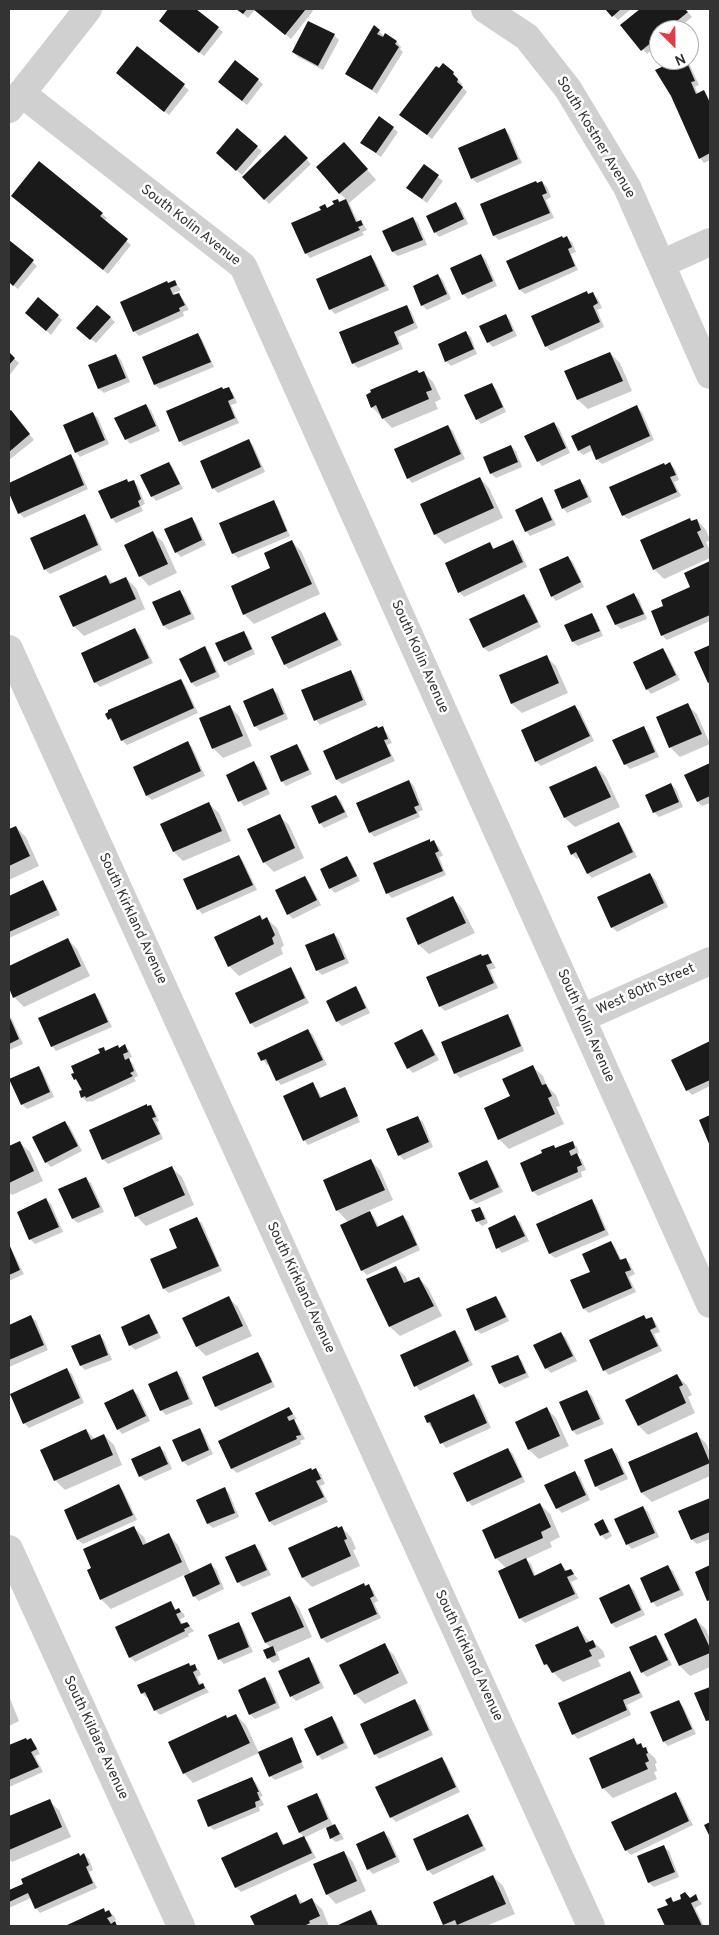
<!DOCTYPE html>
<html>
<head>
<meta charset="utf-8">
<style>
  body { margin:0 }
  #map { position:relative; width:719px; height:1935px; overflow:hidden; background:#fff; font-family:Overpass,sans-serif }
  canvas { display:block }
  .frame { position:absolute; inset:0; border:10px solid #333; pointer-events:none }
  .north { position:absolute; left:649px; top:20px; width:50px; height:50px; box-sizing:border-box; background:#fff; border:1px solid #adadad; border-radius:50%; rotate:157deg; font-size:14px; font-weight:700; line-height:20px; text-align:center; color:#333 }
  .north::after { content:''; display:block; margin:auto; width:18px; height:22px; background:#e63946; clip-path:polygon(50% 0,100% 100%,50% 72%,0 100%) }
</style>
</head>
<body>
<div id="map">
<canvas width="719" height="1935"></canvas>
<div class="frame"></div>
<div class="north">N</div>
</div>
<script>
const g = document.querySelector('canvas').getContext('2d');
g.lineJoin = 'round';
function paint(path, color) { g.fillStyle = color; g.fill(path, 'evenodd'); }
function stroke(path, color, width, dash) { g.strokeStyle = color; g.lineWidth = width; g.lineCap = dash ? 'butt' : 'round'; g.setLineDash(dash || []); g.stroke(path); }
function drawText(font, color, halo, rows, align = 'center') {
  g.font = font + ' Overpass,sans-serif'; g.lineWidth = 5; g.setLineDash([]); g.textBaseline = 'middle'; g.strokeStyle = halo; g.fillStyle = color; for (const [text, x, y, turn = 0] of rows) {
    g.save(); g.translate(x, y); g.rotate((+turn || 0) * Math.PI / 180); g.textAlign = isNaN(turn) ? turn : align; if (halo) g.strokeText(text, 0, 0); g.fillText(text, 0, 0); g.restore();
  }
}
paint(new Path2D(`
  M170,9H194L223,32L204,56L160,21Z
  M237,9H311L313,11L291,39L255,10L248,18Z
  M607,9H631L618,20Z
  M642,9H685L692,17L676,30H659V44L647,54L622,25Z
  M379,31L384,36L386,35L397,42L401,47L400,49L403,52L377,94L346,73Z
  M334,35L339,40L323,70L298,57L293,52Z
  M137,48L189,90L169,115L122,78Z
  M680,60H686L689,63L699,85L695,87L698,94L704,91L710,100V160L704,163L700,158Z
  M453,73L462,84L461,86L467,92L432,139L401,115Z
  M258,80L263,84L247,105L224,86Z
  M393,128L398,132L381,157L362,143Z
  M505,130L509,134L522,163L477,183L472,178Z
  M285,137L311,164L269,204L244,177Z
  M257,147L262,151L242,175L222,157Z
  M354,154L376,180L349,203L358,222L361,221L367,230L362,232L364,235L310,258L306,253L325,205L328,209L335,204L337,200L340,203L347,200L339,193Z
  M424,166L443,181L427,203L407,188Z
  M542,182L547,187L551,197L546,200L554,218L499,240L494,236L482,205Z
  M18,200L102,214L107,218L104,221L131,245L108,274Z
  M456,204L461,208L468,224L439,237L435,232Z
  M413,218L418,223L427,245L398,256L393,252L384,231Z
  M567,238L572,242L576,252L571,254L578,270L525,294L520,290L507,261Z
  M9,241L37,266L18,289L9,282Z
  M481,255L486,260L497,286L468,299L463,294Z
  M370,256L375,261L389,290L335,314L330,309Z
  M438,275L443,280L451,299L427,310L422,305Z
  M175,282L181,290L174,293L175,295L178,294L183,299L189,310L183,312L184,316L139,336L134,331L168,284Z
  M593,294L598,299L602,308L597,310L604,327L551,351L546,346Z
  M98,306L115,322L96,343L83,333Z
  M407,306L411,311L418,328L398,337L403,349L358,368L353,363Z
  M505,315L510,320L517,336L493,347L488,342Z
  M58,316L62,320L51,335L32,318Z
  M466,333L471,337L477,354L451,366L446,361Z
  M198,335L202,339L214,367L160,389L155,385L144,358Z
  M610,353L620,363L632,391L588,409L578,400Z
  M9,354L19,363L9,376Z
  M116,355L121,360L130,382L104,393L99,389L90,366Z
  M424,373L433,382L441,399L435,402L438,409L392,428L372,407Z
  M491,384L496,389L506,412L481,424L477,419Z
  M228,388L233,393L237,403L231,405L239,423L184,446L180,441L223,390Z
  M146,405L151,410L160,431L130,444L126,439Z
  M637,407L642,412L654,440L602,464L597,459L593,450L583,455L579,451L572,436Z
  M11,411L34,440L9,460V413Z
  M93,414L98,418L109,444L80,457L76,452Z
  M554,423L559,428L570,453L542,466L538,461Z
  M448,426L453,431L465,459L412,483L408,478Z
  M249,441L253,445L265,472L218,493L213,488Z
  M511,446L516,451L522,467L496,478L491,474L485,458Z
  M70,456L75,460L88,489L24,518L19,513L9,490V484Z
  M169,463L173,468L183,489L156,501L152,496Z
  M670,464L675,469L679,480L674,482L681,496L628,519L623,515L665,466Z
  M480,478L489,488L503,518L445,544L435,534Z
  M127,480L129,483L133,481L138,486L145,504L141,506L143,511L116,523L112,518Z
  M580,481L585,486L592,502L567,513L563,508Z
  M541,499L546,504L556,525L530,536L526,531Z
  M273,502L278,507L290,536L238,558L233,553Z
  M84,515L89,520L102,550L50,574L45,569Z
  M191,518L196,523L206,545L181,557L176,552Z
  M690,519L693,522L697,520L706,530L710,540L706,542L710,551V558L664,579L654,569Z
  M153,533L163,542L177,573L149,586L140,576Z
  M513,541L518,546L527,567L464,597L459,592L490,543L495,550Z
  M292,542L301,551L320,594L254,624L244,614L272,568Z
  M568,557L573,562L584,587L556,601L552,596Z
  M710,563V621L667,640L662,635L665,606L692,588Z
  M106,576L114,584L126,578L136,588L145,609L84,636L74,626Z
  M180,592L185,597L195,619L169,630L164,626L154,603Z
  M524,595L529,600L541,627L489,652L484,648L471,619Z
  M634,595L639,599L647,619L621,629L616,625L608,606Z
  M325,614L329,619L342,645L289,669L285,665Z
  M592,614L596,619L603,636L578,646L573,642L566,626Z
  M135,630L140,635L153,663L100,687L95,682Z
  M243,632L248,637L255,654L229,666L225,661Z
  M205,648L209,652L220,677L196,687L192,683L181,659Z
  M663,649L667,654L680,680L651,694L647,689Z
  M546,657L556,666L568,693L522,713L512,704L500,676Z
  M350,671L355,676L367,705L320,725L316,720L303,691Z
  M181,680L185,685L198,713L127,745L122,740L114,723L109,719Z
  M273,690L278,694L288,719L260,731L255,726Z
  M687,705L697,714L710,744L680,757L670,747Z
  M229,706L239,716L252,746L223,758L213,748Z
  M575,707L580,711L594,741L541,766L536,761Z
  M643,727L648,732L659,757L630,769L625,764Z
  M382,728L387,733L392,743L387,745L395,761L342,784L337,780L324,751Z
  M188,743L192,747L205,776L152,800L147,796L135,767Z
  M297,746L301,750L312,774L286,786L282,781Z
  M254,763L259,767L270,794L244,806L240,801L227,775Z
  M710,765V803L702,806L698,802L686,776Z
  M596,767L606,777L620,807L575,827L565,818L551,787Z
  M409,781L414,786L423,810L418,812L420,817L374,837L370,832Z
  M671,784L676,789L683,807L659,817L654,812Z
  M336,796L341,801L348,817L324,828L320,823Z
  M209,804L219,813L231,841L183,861L174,852L162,824Z
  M279,816L289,825L304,858L274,872L264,862Z
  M619,823L623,828L637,857L592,878L588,874L580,857L577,859L572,854Z
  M16,827L26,837L39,866L9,880V831Z
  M429,841L432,843L434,842L439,847L443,856L439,857L446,875L392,898L387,893Z
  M239,856L243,861L257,890L202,914L198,909Z
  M346,857L351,862L360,881L335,893L330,888Z
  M650,874L655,879L668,907L617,932L612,927Z
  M305,877L309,882L321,905L293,919L288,914Z
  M42,882L47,886L60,915L9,938V897Z
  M453,898L462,908L475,933L429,954L419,945L407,919Z
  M260,916L264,920L267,919L277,928L284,945L281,948L283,954L239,976L229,966Z
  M334,934L339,939L349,963L322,975L317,970Z
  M67,939L77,949L90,976L24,1007L14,997L9,985V968Z
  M488,955L496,968L490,970L498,988L445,1011L440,1006L483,957Z
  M291,969L295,974L309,1003L255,1028L251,1023Z
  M356,988L360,993L370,1013L342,1026L337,1021Z
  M94,995L99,999L112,1027L56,1051L52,1046Z
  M9,1016L12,1019L23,1044L9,1050Z
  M507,1016L512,1020L524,1051L460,1078L455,1073Z
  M308,1030L313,1035L327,1065L281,1085L277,1080L269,1064L267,1065L259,1054Z
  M421,1031L426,1035L439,1060L413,1073L408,1068Z
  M710,1043V1086L692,1095L687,1090L673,1060Z
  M118,1046L120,1049L125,1046L129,1050L132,1057L128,1059L133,1064L138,1076L134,1078L136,1081L91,1102L90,1101L87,1102L82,1097L83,1090L73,1075L102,1054L103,1048L107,1051Z
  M38,1067L43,1072L54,1097L27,1109L22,1104Z
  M533,1067L543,1076L547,1086L556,1095L560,1106L556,1107L564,1124L509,1149L499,1139L512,1097Z
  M313,1084L317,1089L322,1098L345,1088L349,1092H346L360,1122L308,1145L304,1140Z
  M150,1106L155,1111L159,1121L156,1122L163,1139L108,1164L103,1159Z
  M418,1118L423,1122L433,1147L404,1160L399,1155Z
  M65,1122L70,1127L82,1151L51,1167L46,1162Z
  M20,1143L30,1152L43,1181L12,1195L9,1192V1148Z
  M573,1143L577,1147L579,1153L576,1154L582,1160L586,1170L581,1172L582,1177L538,1196L533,1191L544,1154L554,1146L556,1149Z
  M371,1161L380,1170L393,1200L368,1211L374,1217L379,1227L403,1216L408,1221L420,1250L367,1275L362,1270L348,1222L337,1210Z
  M487,1162L491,1167L503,1192L476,1204L471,1199Z
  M172,1168L182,1177L194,1205L146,1226L136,1216Z
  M86,1178L91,1183L104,1212L78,1223L73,1219L60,1190Z
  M46,1199L51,1204L63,1232L35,1244L30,1239Z
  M591,1200L596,1205L609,1235L555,1258L550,1254L538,1225Z
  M480,1208L484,1213L488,1223L482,1226L477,1221Z
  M515,1217L520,1222L529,1241L502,1253L498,1248Z
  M197,1219L202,1223L222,1271L169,1293L164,1289L151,1260L179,1248Z
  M611,1242L615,1247L622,1261L626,1260L630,1264L635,1274L629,1277L636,1292L589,1313L584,1309L572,1281L592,1273Z
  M9,1244L24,1274L9,1281Z
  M396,1267L406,1277L408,1283L419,1278L428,1288L442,1316L400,1336L390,1327L368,1280Z
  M228,1297L238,1307L252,1336L206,1356L197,1347Z
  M496,1297L500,1302L509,1321L481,1334L476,1330Z
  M148,1316L153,1320L161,1338L135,1350L130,1345Z
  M31,1317L36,1321L48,1350L9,1367V1326Z
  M644,1317L647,1320L652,1318L656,1323L660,1332L654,1334L662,1351L609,1375L604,1370Z
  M455,1331L459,1336L473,1365L420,1391L416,1386Z
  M561,1333L566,1338L577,1361L551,1373L546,1368Z
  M99,1335L104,1340L112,1360L85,1370L81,1366Z
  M258,1354L262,1358L275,1387L221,1411L216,1407L204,1378Z
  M517,1356L522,1361L529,1377L505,1388L500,1384L493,1367Z
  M67,1369L72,1374L84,1403L29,1428L24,1423Z
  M177,1373L182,1378L193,1404L166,1415L161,1410Z
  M677,1376L687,1385L692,1395L688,1397L695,1413L648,1435L639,1426Z
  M133,1390L138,1395L150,1421L122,1434L118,1429Z
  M587,1391L592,1396L604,1424L577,1435L573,1431Z
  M474,1395L479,1400L491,1428L446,1448L428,1423Z
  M289,1409L297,1419L293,1420L298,1426L305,1439L300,1441L301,1444L237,1473L232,1469L220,1441Z
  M547,1409L556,1418L569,1446L539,1459L529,1450L517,1422Z
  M200,1429L204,1434L213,1454L188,1466L183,1461Z
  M86,1430L95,1439L104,1435L114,1445L122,1465L65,1490L55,1480L42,1451Z
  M696,1434L706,1443L710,1453V1476L652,1502L642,1493Z
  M160,1448L165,1452L172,1469L145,1481L140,1476Z
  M508,1450L513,1454L525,1482L472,1506L468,1501Z
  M612,1450L617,1454L628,1479L601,1491L596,1486Z
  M316,1470L321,1474L325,1484L320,1486L328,1502L274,1526L270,1522L257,1493Z
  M575,1473L580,1477L590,1500L562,1513L557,1508Z
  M118,1486L123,1490L137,1520L83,1544L78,1540L66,1510Z
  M224,1488L229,1493L239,1517L213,1528L208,1524L198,1500Z
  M710,1499V1539L697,1544L692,1540L680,1512Z
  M540,1504L550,1514L560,1537L550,1542L552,1547L526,1559L531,1564L536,1577L561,1564L567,1571L570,1570L578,1579L571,1582L579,1598L525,1623L520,1618L506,1568L496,1558Z
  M643,1507L648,1512L659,1537L632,1549L627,1544Z
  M603,1521L607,1526L612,1536L606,1540L601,1535Z
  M134,1528L144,1537L147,1544L169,1535L178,1545L191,1574L211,1565L216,1569L224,1589L199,1601L194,1596L184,1575L111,1609L101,1599Z
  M342,1528L351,1537L356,1549L353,1550L360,1566L312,1587L303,1578L290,1548Z
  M255,1546L260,1551L271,1575L243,1587L238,1582Z
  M668,1567L673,1571L684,1595L657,1607L653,1602L642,1578Z
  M368,1585L373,1590L378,1601L374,1603L381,1618L327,1643L322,1638Z
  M629,1585L634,1590L645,1615L616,1628L612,1624Z
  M290,1598L299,1608L312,1637L277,1652L280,1660L273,1663L268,1658L265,1651L271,1648L266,1643L253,1614Z
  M171,1603L177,1611L179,1610L184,1614L185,1617L180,1619L183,1625L187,1623L194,1631L188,1634L189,1636L135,1662L130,1657Z
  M696,1620L706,1629L710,1639V1667L690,1676L680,1666L666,1635Z
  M238,1623L243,1628L253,1652L224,1664L219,1659Z
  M578,1628L590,1642L593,1641L603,1651L605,1657L598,1660L601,1666L563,1682L545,1664Z
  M656,1636L660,1641L672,1665L647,1677L642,1672Z
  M384,1645L394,1655L408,1683L365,1704L355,1694Z
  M308,1659L313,1663L324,1688L296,1701L291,1696Z
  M189,1664L191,1667L195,1666L199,1670L201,1675L197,1677L201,1685L203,1684L209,1692L160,1715L155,1710L149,1697L147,1698L142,1693Z
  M630,1672L634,1677L643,1697L627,1705L631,1715L578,1739L573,1734Z
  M265,1678L270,1683L280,1708L255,1719L250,1714Z
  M710,1688V1724L695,1694Z
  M9,1696L19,1721L9,1726Z
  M415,1701L420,1705L433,1735L379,1759L375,1754Z
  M678,1701L683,1706L696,1734L668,1746L664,1742Z
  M236,1715L246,1725L259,1753L193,1783L184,1773L226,1717L228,1719Z
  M331,1717L336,1722L348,1748L322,1760L318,1755Z
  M25,1739L27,1741L30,1739L35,1744L40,1754L35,1756L43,1772L9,1787V1746Z
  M291,1739L295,1743H293L304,1768L275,1780L270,1776Z
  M634,1740L655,1758L657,1763L655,1764L657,1771L654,1772L657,1779L613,1798L603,1788Z
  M442,1758L446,1763L460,1792L396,1822L391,1817Z
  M251,1778L256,1783L263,1796L260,1797L264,1805L259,1807L260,1811L214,1830L209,1826Z
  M316,1794L321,1799L333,1826L335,1825L339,1830L344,1839L336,1842L331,1838L326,1827L304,1838L308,1842L316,1858L241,1892L236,1887L277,1833L285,1846L304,1837L300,1833L289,1807Z
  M676,1794L680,1798L693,1825L631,1855L626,1850Z
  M49,1801L59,1810L71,1837L12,1862L9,1859V1818Z
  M468,1816L472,1820L486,1850L433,1875L428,1870Z
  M384,1833L389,1837L400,1862L373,1874L368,1869Z
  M664,1847L669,1851L679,1877L654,1887L649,1883L638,1857Z
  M344,1852L353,1862L366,1891L336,1904L327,1894Z
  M79,1854L81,1857L84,1855L89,1859L93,1870L89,1872L97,1888L40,1913L36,1908L31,1898L9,1908V1892Z
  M493,1876L503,1886L515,1914L486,1926H446L444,1924Z
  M296,1896L304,1904L312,1900L322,1909L329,1926H256L252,1916Z
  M696,1896L702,1904L695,1908L704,1926H666L659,1910L669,1906L670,1899L675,1903L690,1899Z
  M103,1910L106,1913L109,1911L114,1916L116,1920L113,1921L118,1926H68Z
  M371,1912L375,1917L380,1926H341Z`), '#0003');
paint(new Path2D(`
  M168,9H196L219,27L199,53L159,21Z
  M236,9H247L243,14Z
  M253,9H306L285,35Z
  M605,9H621L612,17Z
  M640,9H685L688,12L666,30H659V36L641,51L620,25Z
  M308,21L335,34L318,66L292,52Z
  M374,25L380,30L377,34L383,37L385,33L397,41L395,44L399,47L372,90L345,74Z
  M137,46L185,84L164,112L116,73Z
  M235,60L259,79L242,101L218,82Z
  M677,60H686L695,81L691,82L696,94L704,90L710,103V153L699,159L671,96L655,70Z
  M443,63L454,72L453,74L458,79L457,82L463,87L427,135L399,115L436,66L439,68Z
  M379,116L394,127L376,153L360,143Z
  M237,128L258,146L236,171L216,153Z
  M505,128L518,159L471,179L458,148Z
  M285,135L308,158L264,200L242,177Z
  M344,142L368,169L339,194L316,167Z
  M39,161L103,213L100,216L128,239L103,270L11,196Z
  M424,164L439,175L422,199L406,188Z
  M536,181L537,183L542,181L547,193L542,195L550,213L493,236L480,204Z
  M338,199L339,202L346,199L356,222L361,220L363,225L358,227L360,230L305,254L291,223L321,210L319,207L325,204L327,208L334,204L332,201Z
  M456,202L464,219L434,233L426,216Z
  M413,217L423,240L392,252L382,231Z
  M562,236L563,238L567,236L572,247L568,249L575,266L519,290L506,261Z
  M9,240L34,260L13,286L9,282Z
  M481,254L493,281L462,295L450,268Z
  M371,255L385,286L329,310L316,279Z
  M438,274L447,294L421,306L413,286Z
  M175,280L177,285L170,288L173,295L179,293L185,305L179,308L180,311L133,332L120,302L167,281L168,283Z
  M587,291L588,294L593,292L598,303L593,306L600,322L545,347L531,316Z
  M38,297L59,315L46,331L25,313Z
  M97,305L111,317L90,340L76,328Z
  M407,305L414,323L394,332L399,344L352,364L339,332Z
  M506,314L513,331L487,343L479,326Z
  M466,331L474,349L445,362L438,344Z
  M198,333L211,362L154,385L142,357Z
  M9,352L15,358L9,365Z
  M610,352L623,381L577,400L564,371Z
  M116,354L126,378L98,389L88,365Z
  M417,370L419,373L424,371L432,390L426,392L429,399L382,419L376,405L371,408L366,395L371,392L370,390Z
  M492,383L503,407L476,420L464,395Z
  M222,387L223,389L229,387L234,398L228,401L235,418L179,442L166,411Z
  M146,404L156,426L125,440L114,418Z
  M637,405L650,436L596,460L590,445L578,451L571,436Z
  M11,410L30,434L9,452V411Z
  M93,412L105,440L75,453L63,425Z
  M554,422L566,448L537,462L524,436Z
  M448,425L461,454L407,479L394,449Z
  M249,439L261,467L212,489L200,461Z
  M511,445L518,462L490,474L483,457Z
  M71,454L84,485L18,514L9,493V483Z
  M169,462L180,484L151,497L140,475Z
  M670,462L676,475L670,477L677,492L622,516L609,487L664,463L665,465Z
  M480,477L494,508L434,535L420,504Z
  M127,479L128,482L134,480L141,499L138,501L140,506L111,519L98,491Z
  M580,479L588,497L562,509L554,490Z
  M542,497L552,520L525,532L515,510Z
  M274,500L287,531L232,554L219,523Z
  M85,514L98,545L44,570L30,538Z
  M192,517L202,540L175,553L164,529Z
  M690,518L691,521L697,519L701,530L697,532L704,547L653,570L640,540Z
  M153,531L168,564L139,577L124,545Z
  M292,540L312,584L243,615L231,586L270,568L264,553Z
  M513,540L523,562L458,593L445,563L490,542L493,549Z
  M568,556L581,582L551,597L539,569Z
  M710,561V615L661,636L651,611L663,606L661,600L690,587L684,573Z
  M106,575L110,584L126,577L136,599L73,627L59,596Z
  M180,590L191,614L163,626L152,602Z
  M634,593L644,614L615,625L606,606Z
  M524,594L538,622L483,648L469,619Z
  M325,612L338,640L284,665L271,637Z
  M592,613L600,631L572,642L564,625Z
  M135,628L149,658L94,683L81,653Z
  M244,631L252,649L224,662L215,643Z
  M710,645V682L708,683L694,652Z
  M205,646L216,672L191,683L179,659Z
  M663,648L676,675L646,690L633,662Z
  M547,655L559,683L511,704L499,675Z
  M351,670L363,700L314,721L301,690Z
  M181,679L194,708L121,741L111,718L108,720L105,714L108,712V710Z
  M273,688L284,714L254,727L243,701Z
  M688,703L702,734L669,748L656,717Z
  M230,705L243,736L212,749L199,718Z
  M575,705L590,736L535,762L521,730Z
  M377,726L378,728L383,726L388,739L384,740L391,756L336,780L323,751Z
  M644,726L655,752L624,765L612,740Z
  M188,741L201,771L146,796L133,767Z
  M297,744L309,770L281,782L270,756Z
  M254,761L267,789L238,802L226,775Z
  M710,763V796L697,802L684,775Z
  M596,766L611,797L564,818L549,787Z
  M409,780L419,805L414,807L417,813L369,833L356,803Z
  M671,783L679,802L653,813L645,795Z
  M336,795L345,812L319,824L311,806Z
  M209,802L222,831L173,852L160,824Z
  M280,814L295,848L263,863L247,829Z
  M619,822L633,852L587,874L576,852L571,855L567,846Z
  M16,826L30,856L9,866V829Z
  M430,839V842L434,840L439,851L435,853L443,871L386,894L373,863Z
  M239,855L253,885L197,910L183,879Z
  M347,856L357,876L329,889L320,869Z
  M650,873L664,903L611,928L597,897Z
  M305,876L317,900L287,915L275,890Z
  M43,880L57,910L9,932V896Z
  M453,896L466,923L418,945L406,918Z
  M260,915L262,920L267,917L275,935L272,938L274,944L228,967L214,937Z
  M334,933L345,959L316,971L305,945Z
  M68,938L81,966L13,998L9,988V966Z
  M481,954L482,956L488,954L492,963L486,965L494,983L439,1007L426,977Z
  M291,967L305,998L250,1024L235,993Z
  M356,986L366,1008L336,1022L326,1001Z
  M95,993L108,1022L51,1047L38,1018Z
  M508,1014L521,1046L454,1074L441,1042Z
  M9,1016L19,1039L9,1044Z
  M308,1029L323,1060L276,1081L266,1059L261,1061L257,1053Z
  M422,1029L435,1055L407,1069L394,1043Z
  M710,1041V1080L686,1091L671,1060Z
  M125,1044L128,1052L123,1054L125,1060L129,1058L134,1071L130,1073L133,1076L86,1098L85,1096L81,1098L79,1091L82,1090L76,1079L74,1080L71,1074L74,1073L71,1066L100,1053L98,1049L104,1047L105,1051L118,1045L119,1048Z
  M533,1065L542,1085L546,1084L552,1096L548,1098L555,1114L498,1140L484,1108L510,1096L502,1079Z
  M39,1066L50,1092L21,1105L9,1079Z
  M313,1082L320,1098L345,1087L358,1116L303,1141L283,1096Z
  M147,1104V1106L151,1105L156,1117L152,1118L160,1134L102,1160L89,1130Z
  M710,1115V1146L699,1120Z
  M418,1116L429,1142L398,1156L386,1129Z
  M65,1121L78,1146L45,1163L32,1137Z
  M20,1141L34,1171L9,1183V1146Z
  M573,1141L575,1148L569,1151L571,1156L577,1153L582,1165L577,1167L578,1172L532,1192L520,1163L542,1153L541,1150L554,1145L555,1148Z
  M371,1159L385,1190L336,1211L323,1180Z
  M487,1160L499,1187L470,1200L458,1173Z
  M172,1166L185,1195L135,1217L123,1188Z
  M86,1177L100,1207L72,1219L58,1189Z
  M46,1198L59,1227L29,1240L17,1212Z
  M592,1199L605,1230L549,1254L536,1224Z
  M480,1207L485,1219L476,1222L471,1210Z
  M370,1211L377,1227L403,1215L417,1245L361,1271L340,1225Z
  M515,1215L525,1236L496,1249L488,1228Z
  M197,1217L219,1266L163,1289L150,1259L177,1248L169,1229Z
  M611,1241L620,1260L626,1258L631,1270L625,1272L632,1288L583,1309L570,1280L590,1272L582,1254Z
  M9,1244L20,1270L9,1275Z
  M396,1266L404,1283L419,1277L434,1306L389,1327L366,1279Z
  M229,1296L243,1326L196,1347L182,1318Z
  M496,1296L506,1317L475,1331L466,1309Z
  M149,1314L158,1333L129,1346L121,1327Z
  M31,1315L44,1345L9,1360V1325Z
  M644,1315L646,1319L652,1317L656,1327L650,1330L658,1346L603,1371L589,1340Z
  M455,1330L469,1361L414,1387L400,1355Z
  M561,1332L573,1356L545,1369L533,1345Z
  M100,1334L108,1355L80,1366L71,1346Z
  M258,1352L272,1382L215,1407L202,1377Z
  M518,1355L526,1373L499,1384L491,1366Z
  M67,1368L80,1398L23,1424L10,1394Z
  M177,1371L189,1399L160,1411L148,1384Z
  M677,1374L683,1385L679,1387L686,1403L638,1426L625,1400Z
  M133,1389L146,1416L117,1430L104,1403Z
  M587,1390L600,1419L572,1431L559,1402Z
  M474,1394L487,1423L440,1444L430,1422L427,1423L424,1416Z
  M289,1407L293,1414L287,1417L289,1421L294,1419L301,1435L296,1436L297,1439L231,1469L218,1441Z
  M547,1407L560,1436L528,1450L515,1422Z
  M200,1428L209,1450L182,1462L172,1440Z
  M86,1429L91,1440L104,1434L113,1455L54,1481L40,1450Z
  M697,1432L710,1463L641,1493L628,1462Z
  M160,1446L168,1464L139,1477L131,1459Z
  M508,1448L522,1477L467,1502L453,1473Z
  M612,1448L624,1474L595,1487L584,1460Z
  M311,1468L312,1470L316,1468L321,1479L316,1481L324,1497L269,1522L255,1493Z
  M575,1471L586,1495L556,1509L544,1485Z
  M119,1484L133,1515L77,1540L64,1510Z
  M225,1487L235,1513L207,1524L196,1500Z
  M710,1498V1532L691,1540L678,1511Z
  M540,1503L551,1527L541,1532L543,1538L495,1559L482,1530Z
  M643,1506L655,1533L626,1545L614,1519Z
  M603,1519L609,1532L600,1536L594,1524Z
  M134,1526L143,1545L169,1533L182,1562L100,1600L87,1570L91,1568L83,1549Z
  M337,1526L338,1528L342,1526L347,1539L344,1540L351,1556L302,1578L288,1548Z
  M255,1544L267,1570L237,1583L225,1557Z
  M526,1558L534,1576L561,1563L565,1571L571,1569L574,1574L567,1577L575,1594L519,1619L498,1571Z
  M211,1563L220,1584L193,1597L184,1576Z
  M668,1565L680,1590L651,1603L640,1578Z
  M710,1565V1600L707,1601L695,1572Z
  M364,1583L365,1586L369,1584L374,1596L370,1598L377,1614L321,1639L308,1609Z
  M629,1584L641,1610L611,1624L599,1598Z
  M290,1596L304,1627L265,1643L251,1613Z
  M171,1601L175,1610L179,1608L181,1612L176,1614L181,1624L187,1622L190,1626L184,1629L185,1631L129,1658L115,1627Z
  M696,1618L710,1648V1653L679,1666L664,1634Z
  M239,1622L249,1647L218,1660L208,1635Z
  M578,1626L586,1643L593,1640L596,1647L589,1650L592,1656L552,1673L547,1664L544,1665L535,1645Z
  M656,1635L668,1660L641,1673L629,1647Z
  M385,1643L399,1673L354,1695L339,1665Z
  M273,1646L276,1655L267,1659L263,1650Z
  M309,1657L320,1683L290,1697L278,1671Z
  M189,1663L190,1666L195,1664L197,1670L193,1672L199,1685L203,1683L205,1688L154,1711L145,1692L141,1694L137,1685Z
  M630,1671L640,1693L623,1700L627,1710L572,1735L558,1703Z
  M265,1677L276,1703L249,1715L238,1690Z
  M710,1687V1720L706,1721L694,1693Z
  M415,1699L429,1730L374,1755L360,1724Z
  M679,1700L692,1729L663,1742L650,1712Z
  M236,1714L250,1743L183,1774L168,1742L226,1715L227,1718Z
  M332,1716L344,1743L317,1756L304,1729Z
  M292,1737L302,1762L269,1777L258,1752Z
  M26,1738L27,1740L31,1738L37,1749L31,1752L39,1767L9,1780V1745Z
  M634,1738L637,1745L641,1743L643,1748L646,1747L648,1753L646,1754L649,1761L645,1763L648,1769L602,1789L589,1758Z
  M442,1757L456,1787L390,1818L375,1787Z
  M252,1777L259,1792H257L260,1800L255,1802L256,1807L208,1827L197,1800Z
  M676,1792L689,1821L625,1851L611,1822Z
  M317,1793L328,1819L299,1833L287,1806Z
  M50,1799L62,1827L9,1850V1816Z
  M468,1814L483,1846L427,1871L413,1839Z
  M710,1822V1837L704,1825Z
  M335,1824L340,1834L330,1839L326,1828Z
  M384,1831L396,1857L367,1870L356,1844Z
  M277,1832L283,1845L304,1836L312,1853L235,1888L221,1858Z
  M664,1845L675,1872L648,1883L637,1856Z
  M344,1851L357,1881L326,1895L313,1864Z
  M79,1853L80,1856L84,1853L89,1865L86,1867L93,1883L35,1909L28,1893L9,1902V1890L23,1884L21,1879Z
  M493,1875L506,1904L457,1925L455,1920L443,1925L433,1902Z
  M685,1892L690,1898L696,1894L698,1900L691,1903L702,1926H665L657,1909L668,1905L665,1900L671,1897L673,1902L681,1899L680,1895Z
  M296,1894L300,1904L312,1898L320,1916L309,1921L310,1923L304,1926H255L250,1916Z
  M104,1908L105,1912L109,1910L112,1916L107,1918L111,1924L115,1921L117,1926H65Z
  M371,1910L378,1926H336Z`), '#1a1a1a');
stroke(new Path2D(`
  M485,9L527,37L568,89L627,187L710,375
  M21,93L243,266L710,1304
  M9,109L88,9
  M661,264L710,242
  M9,649L591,1926
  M582,1018L710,961
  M9,1549L181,1926`), '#d0d0d0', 28);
drawText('14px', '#333', '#fff', [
  ["South Kostner Avenue",595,138,59],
  ["South Kolin Avenue",190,226,38],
  ["South Kolin Avenue",419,657,66],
  ["South Kirkland Avenue",132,919,65],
  ["West 80th Street",646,990,-24],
  ["South Kolin Avenue",585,1026,66],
  ["South Kirkland Avenue",300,1288,65],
  ["South Kirkland Avenue",468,1656,65],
  ["South Kildare Avenue",95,1738,65]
]);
</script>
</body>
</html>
